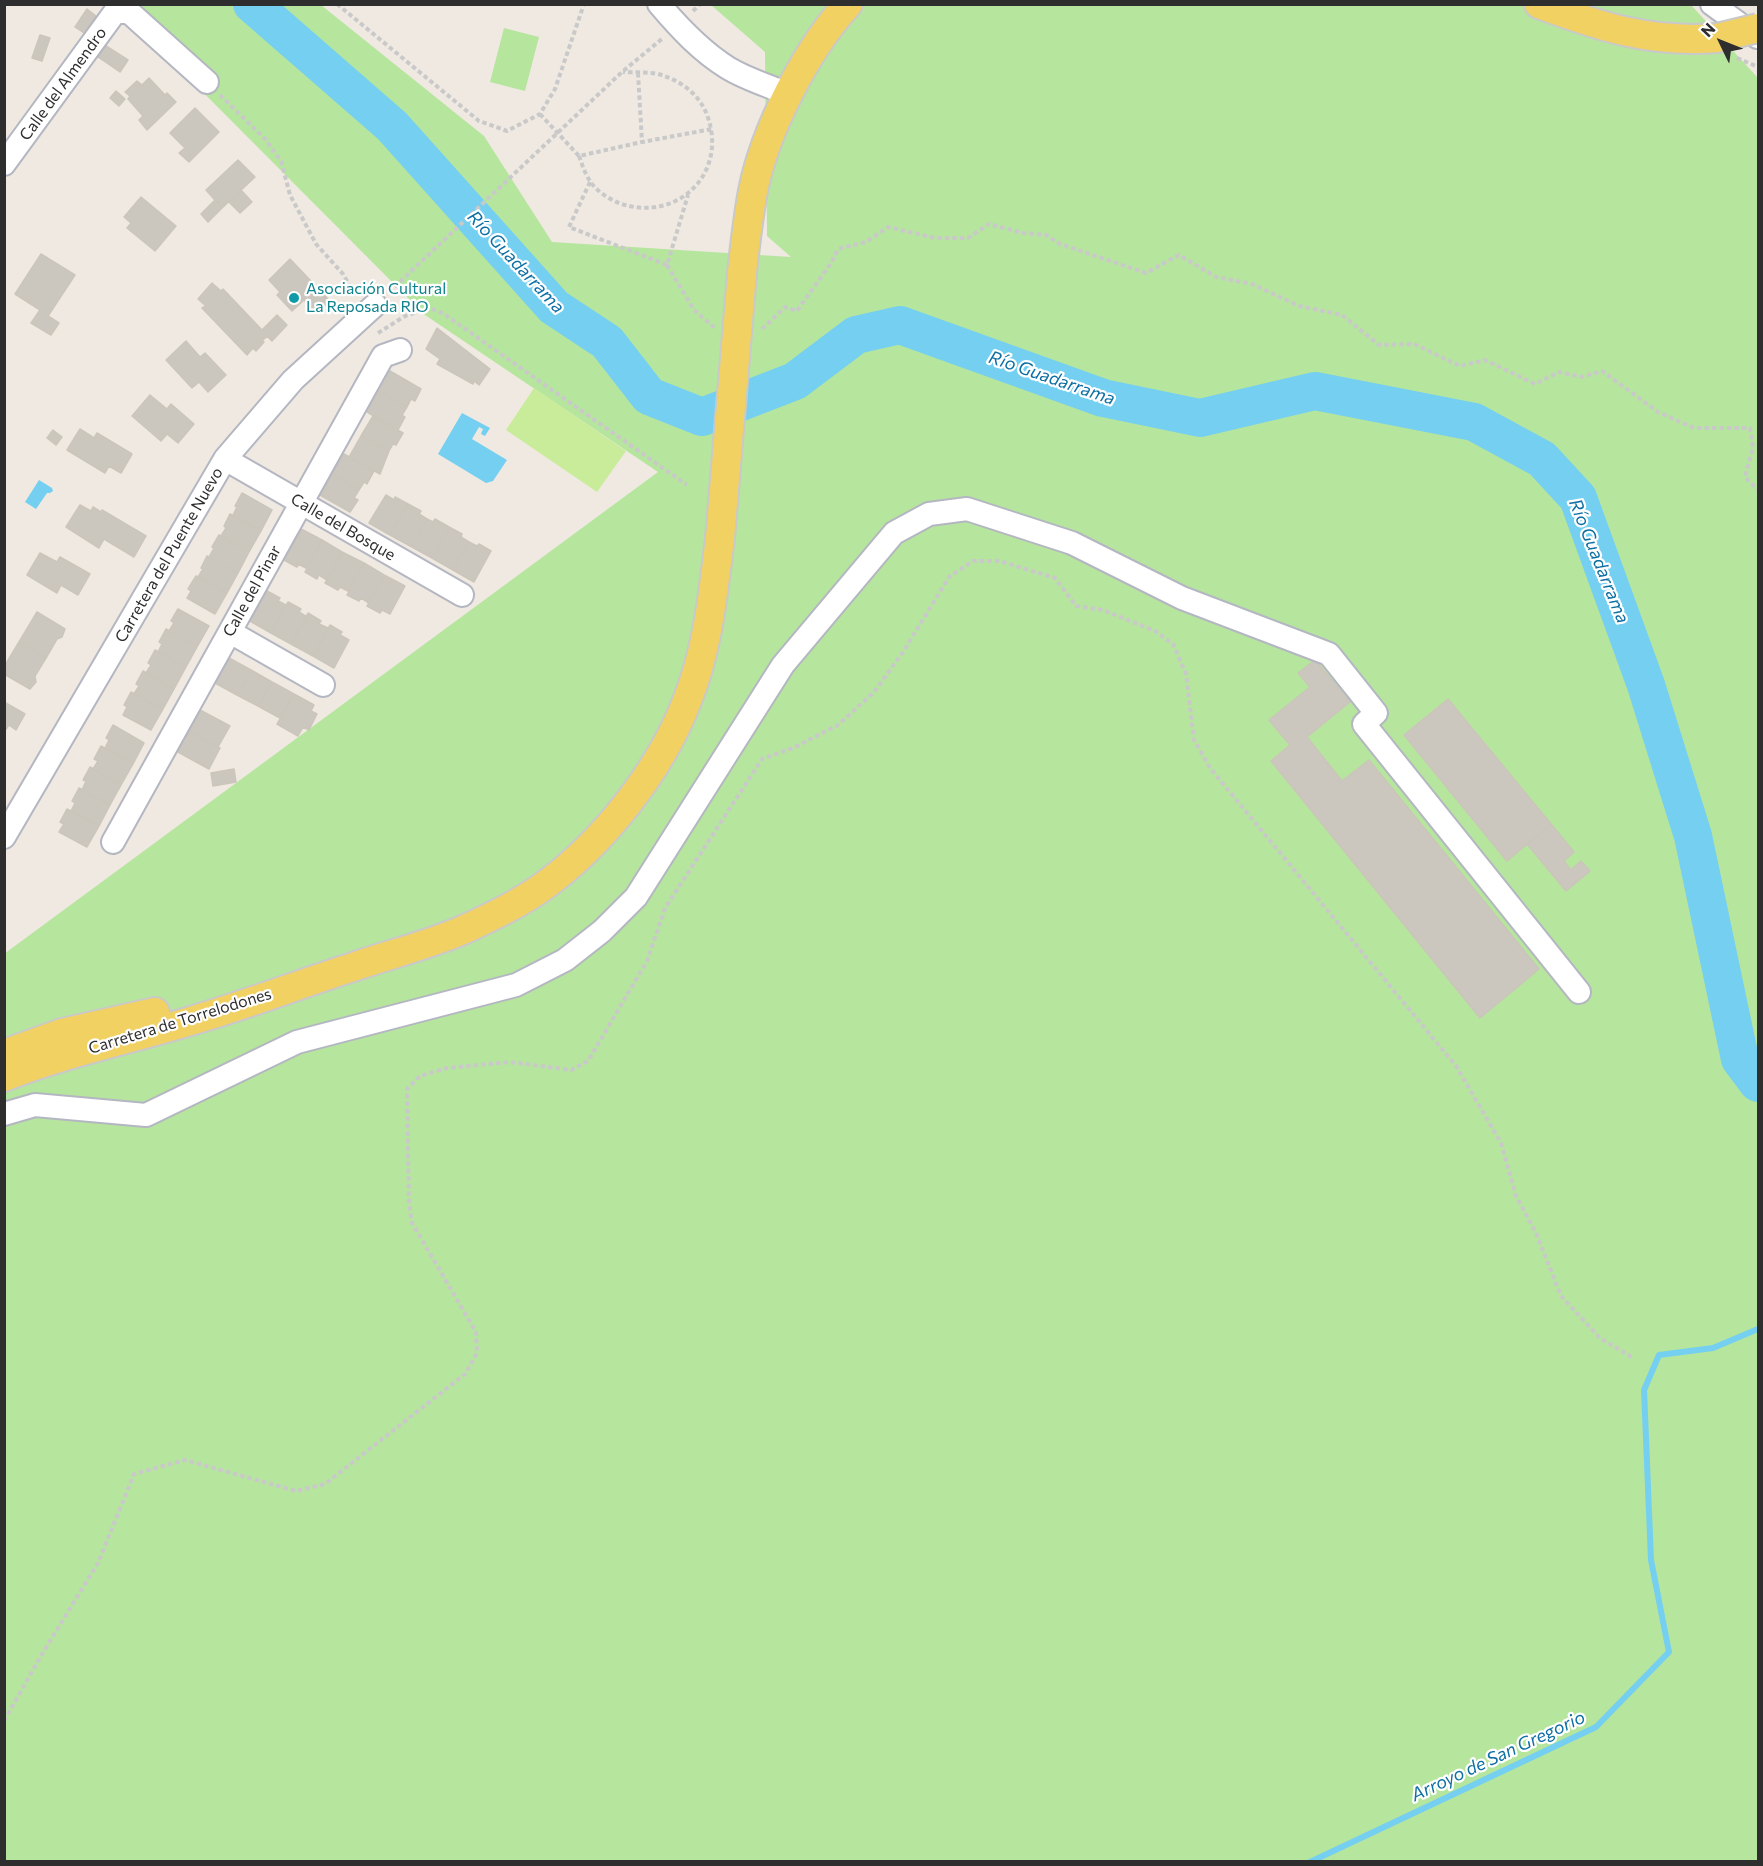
<!DOCTYPE html>
<html>
<head>
<meta charset="utf-8">
<style>
  body { margin:0 }
  #map { position:relative; width:1763px; height:1866px; overflow:hidden; background:#efe9e1; font-family:Commissioner,sans-serif }
  canvas { display:block }
  .frame { position:absolute; inset:0; border:6px solid #2e2e2e; pointer-events:none }
  .north { position:absolute; left:1691px; top:12px; width:60px; height:60px; -webkit-text-stroke:4px #fff; paint-order:stroke; rotate:313deg; font-size:16px; font-weight:700; line-height:24px; text-align:center; color:#2e2e2e }
  .north::after { content:''; display:block; margin:auto; width:21px; height:27px; background:#2e2e2e; clip-path:polygon(50% 0,100% 100%,50% 72%,0 100%) }
</style>
</head>
<body>
<div id="map">
<canvas width="1763" height="1866"></canvas>
<div class="frame"></div>
<div class="north">N</div>
</div>
<script>
const g = document.querySelector('canvas').getContext('2d');
g.lineJoin = 'round';
function paint(path, color) { g.fillStyle = color; g.fill(path, 'evenodd'); }
function stroke(path, color, width, dash) { g.strokeStyle = color; g.lineWidth = width; g.lineCap = dash ? 'butt' : 'round'; g.setLineDash(dash || []); g.stroke(path); }
function drawText(font, color, halo, rows, align = 'center') {
  g.font = font + ' Commissioner,sans-serif'; g.lineWidth = 4.5; g.setLineDash([]); g.textBaseline = 'middle'; g.strokeStyle = halo; g.fillStyle = color; for (const [text, x, y, turn = 0] of rows) {
    g.save(); g.translate(x, y); g.rotate((+turn || 0) * Math.PI / 180); g.textAlign = isNaN(turn) ? turn : align; if (halo) g.strokeText(text, 0, 0); g.fillText(text, 0, 0); g.restore();
  }
}
paint(new Path2D(`
  M116,5H321L484,136L552,242L791,257L767,236L765,52L711,5H1691L1758,78V1861H5L4,954L658,472L425,315Z
  M504,28L539,37L525,91L490,82Z`), '#b6e59e');
paint(new Path2D(`
  M534,388L626,451L597,492L506,430Z`), '#c9ec9a');
paint(new Path2D(`
  M462,413L490,428L485,436L481,434L483,429L479,427L472,439L507,460L493,481L486,483L438,454Z
  M39,480L52,488L53,491L50,493H47L36,509L25,502Z`), '#75cff0');
stroke(new Path2D(`
  M1310,1862L1596,1727L1669,1652L1651,1560L1644,1390L1659,1355L1713,1348L1758,1329`), '#75cff0', 6);
stroke(new Path2D(`
  M252,4L392,126L554,307L607,342L649,396L702,417L795,381L856,335L900,325L1103,398L1200,418L1315,391L1474,422L1542,459L1578,498L1646,685L1693,836L1740,1059L1758,1083`), '#75cff0', 38);
const building = new Path2D(`
  M87,9L96,16L84,33L75,27Z
  M40,35L50,38L42,61L32,58Z
  M106,46L128,60L120,72L98,57Z
  M149,78L165,95L167,93L176,102L147,130L139,120L143,116L128,99L130,96L125,92L137,81L142,85Z
  M116,91L125,99L119,106L110,98Z
  M195,108L219,132L189,162L179,153L185,148L170,133Z
  M238,160L255,177L222,208L206,190Z
  M241,190L252,202L240,213L229,202Z
  M141,197L176,226L155,251L127,228L131,223L124,217Z
  M215,200L222,208L208,222L201,214Z
  M41,254L75,275L48,316L59,323L51,335L31,323L40,310L15,294Z
  M290,259L330,301L317,313L304,300L292,311L277,295L280,292L269,280Z
  M212,283L221,291L223,289L262,330L277,315L287,325L272,341L267,336L262,341L264,342L256,351L253,348L247,355L202,308L206,306L198,299Z
  M437,328L490,369L479,385L474,381L473,384L437,364L440,359L426,349Z
  M186,341L200,357L205,353L226,375L208,392L199,382L192,388L166,360Z
  M390,371L421,389L415,401L411,399L407,407L379,391Z
  M379,391L407,407L402,415L405,417L398,430L367,412Z
  M150,395L167,409L171,404L194,424L178,443L167,434L161,441L132,416Z
  M373,416L403,433L396,445L393,444L389,451L361,436Z
  M80,429L94,438L97,433L132,454L121,473L109,466L105,473L67,450Z
  M53,430L62,437L56,445L47,438Z
  M361,436L389,451L380,474L349,457Z
  M344,454L374,471L367,484L364,482L359,490L332,474Z
  M332,474L359,490L354,498L358,500L350,512L320,495Z
  M242,493L272,510L261,531L233,515L237,507L235,506Z
  M386,495L394,500L395,497L408,504L390,535L369,523Z
  M408,504L421,511L419,514L427,519L412,547L390,535Z
  M80,505L91,511L93,507L101,512L102,510L146,536L134,557L104,539L99,548L66,527Z
  M230,514L261,531L249,552L221,536L226,528L224,526Z
  M427,519L433,522L435,519L449,527L432,558L412,547Z
  M449,527L462,534L461,537L469,542L453,570L432,558Z
  M301,529L322,540L306,568L298,564L297,567L284,560Z
  M219,535L249,552L238,573L209,557L214,548L212,547Z
  M322,540L342,552L327,580L319,575L317,579L305,572Z
  M469,542L477,546L479,544L491,551L474,582L453,570Z
  M342,552L364,563L348,591L340,587L338,590L325,583Z
  M40,553L57,562L60,557L90,574L78,595L61,585L57,593L27,575Z
  M207,556L238,573L227,593L198,577L203,569L201,568Z
  M364,563L384,575L369,603L361,598L359,601L347,595Z
  M384,575L405,586L390,614L382,610L380,613L367,606Z
  M196,576L227,593L215,614L187,598L191,591L188,589Z
  M267,591L280,598L278,601L286,605L271,633L250,621Z
  M288,602L301,609L299,612L307,617L291,644L271,633Z
  M178,609L209,626L197,647L169,631L174,623L171,621Z
  M37,612L65,629L62,637L57,639L46,658L19,642Z
  M308,613L321,621L319,624L328,628L313,656L291,644Z
  M330,625L342,632L340,635L349,640L334,668L313,656Z
  M166,629L197,647L186,667L158,652L162,644L159,642Z
  M19,642L46,658L35,676L36,682L30,689L4,674V667Z
  M155,650L186,667L174,689L146,673L151,665L148,663Z
  M229,658L251,670L237,695L215,683Z
  M1315,660L1350,702L1307,737L1342,781L1369,760L1539,969L1480,1018L1271,761L1290,745L1269,720L1310,687L1298,673Z
  M251,670L272,682L258,706L237,695Z
  M143,671L174,689L163,709L134,694L139,686L136,684Z
  M272,682L294,694L280,718L258,706Z
  M131,692L163,709L151,730L123,715L127,707L124,705Z
  M294,694L314,705L311,711L317,714L309,730L303,727L298,736L277,724Z
  M1448,699L1551,824L1507,861L1404,735Z
  M4,702L25,714L16,730L9,725L4,732Z
  M200,710L230,726L218,747L189,731Z
  M113,725L144,743L133,764L105,748L109,740L106,738Z
  M189,731L220,748L209,769L178,752Z
  M101,746L133,764L121,785L93,769L98,761L94,759Z
  M90,767L121,785L110,805L82,790L86,781L83,780Z
  M234,769L236,782L213,786L211,773Z
  M79,788L110,805L99,826L71,811L75,803L72,801Z
  M67,809L99,826L87,847L59,832L64,824L60,822Z
  M1551,824L1574,852L1564,861L1571,870L1581,861L1590,871L1566,891L1527,844Z`);
paint(building, '#cbc7bf');
stroke(building, '#cbc5ba', 1.5);
const minor = new Path2D(`
  M659,4C680,29 701,51 728,68C746,79 769,86 788,94
  M1712,4L1757,37
  M4,164L115,12H129L207,82
  M225,459L462,595
  M230,632L323,685
  M4,837L225,459L293,380L375,305
  M113,842L383,356L400,350
  M4,1114L35,1105L146,1115L297,1042L516,985L565,960L602,931L636,897L783,665L894,533L929,514L967,509L1072,543L1182,598L1329,654L1376,713L1364,724L1579,992`);
const major = new Path2D(`
  M1539,4C1601,27 1650,43 1717,38
  M742,273C745,245 748,218 753,191C765,130 806,50 848,4
  M4,1054L62,1033L155,1012
  M4,1077C67,1052 133,1039 197,1019C251,1003 303,983 356,966C391,954 428,945 463,930C489,918 517,905 541,888C602,845 660,771 687,701C708,649 713,593 720,538`);
stroke(minor, '#b4b7c1', 26);
stroke(major, '#c9c9c9', 32);
stroke(new Path2D(`
  M337,4L479,121L507,131L540,114L555,89L584,4
  M693,11L700,4
  M1737,58L1758,67
  M638,73L642,142L712,129
  M220,95L265,139L281,161L290,195L316,244L343,274L356,297
  M540,114L579,156L642,142
  M579,156C582,164 585,174 590,181C596,191 609,199 619,203C677,224 729,173 707,115C700,96 683,82 664,76C653,71 636,73 623,72
  M590,182L569,227L667,265L688,195
  M667,265L694,310L715,328
  M389,292L622,72L663,38
  M762,329L785,307L797,311L831,263L838,249L866,242L888,227L935,238H968L989,224L1023,233L1046,235L1060,244L1146,273L1179,255L1216,277L1252,284L1299,306L1342,315L1379,345L1414,344L1460,366L1485,360L1535,384L1559,372L1582,377L1602,371L1658,412L1694,428H1750L1753,448L1745,477L1758,490
  M378,333L405,316L430,308L444,314L687,485
  M4,1721L42,1654L98,1563L134,1474L185,1460L296,1491L325,1484L465,1374L477,1353L476,1332L412,1223L409,1204L407,1089L420,1076L447,1068L510,1062L571,1070L588,1061L647,961L665,908L762,759L793,748L838,725L874,692L903,652L949,577L973,561H999L1055,578L1076,606L1103,610L1155,631L1173,644L1186,674L1194,740L1210,768L1456,1066L1501,1143L1516,1196L1536,1233L1561,1296L1600,1338L1633,1358`), '#c9c9c9', 4, [4.5, 3]);
stroke(minor, '#fff', 22);
stroke(major, '#f2d163', 28);
const majorBridge = new Path2D(`
  M1717,38L1758,28
  M720,538L742,273`);
stroke(majorBridge, '#c9c9c9', 32, []);
stroke(majorBridge, '#f2d163', 28);
for (const [x, y, r, color] of [
  [294,298,6,"#0f9aa8"]
]) { const dot = new Path2D(); dot.arc(x, y, r, 0, 2 * Math.PI); g.fillStyle = color; g.fill(dot); stroke(dot, '#fff', 2); }
drawText('16px', '#2e2e2e', '#fff', [
  ["Calle del Almendro",63,84,-54],
  ["Calle del Bosque",343,527,30],
  ["Carretera del Puente Nuevo",169,555,-60],
  ["Calle del Pinar",252,591,-61],
  ["Carretera de Torrelodones",180,1021,-17]
]);
drawText('16px', '#0d838f', '#fff', [
  ["Asociación Cultural",306,289],
  ["La Reposada RIO",306,307]
], 'left');
drawText('italic 18px', '#0d6fa3', '#fff', [
  ["Río Guadarrama",516,262,47],
  ["Río Guadarrama",1052,378,19],
  ["Río Guadarrama",1599,561,68],
  ["Arroyo de San Gregorio",1498,1756,-25]
]);
</script>
</body>
</html>
